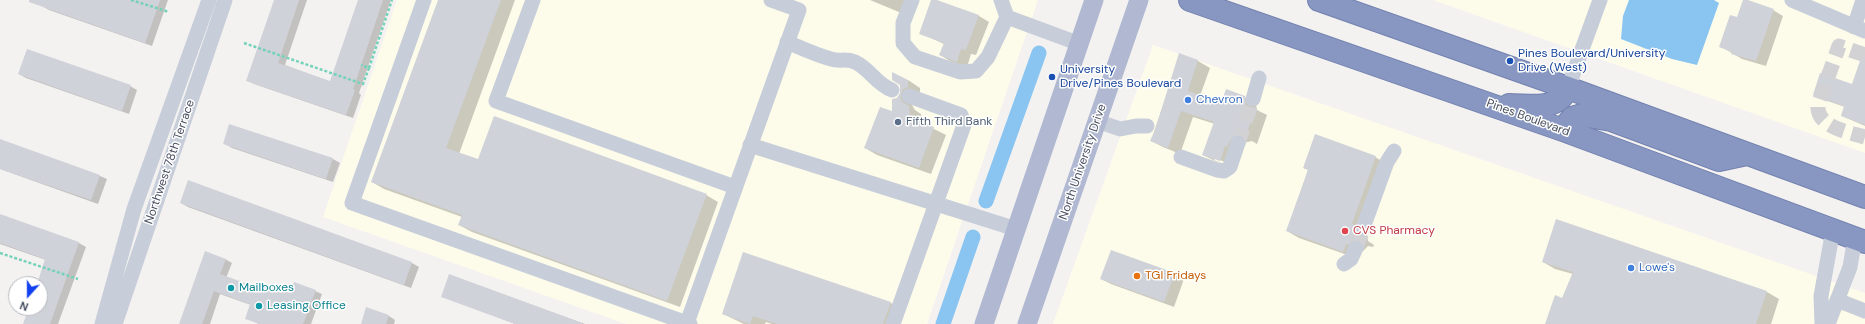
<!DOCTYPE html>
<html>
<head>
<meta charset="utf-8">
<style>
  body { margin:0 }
  #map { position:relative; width:1865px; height:324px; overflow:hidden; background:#f4f2f1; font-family:"DM Sans",sans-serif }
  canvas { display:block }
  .north { position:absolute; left:8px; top:276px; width:40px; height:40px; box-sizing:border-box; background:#fff; border:1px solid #b6b9bf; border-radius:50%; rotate:201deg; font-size:11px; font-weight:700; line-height:16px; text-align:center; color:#484f60 }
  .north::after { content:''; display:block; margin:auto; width:14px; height:18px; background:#1040ef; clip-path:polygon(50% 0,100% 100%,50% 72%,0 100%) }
</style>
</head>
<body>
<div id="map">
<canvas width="1865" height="324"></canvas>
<div class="north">N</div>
</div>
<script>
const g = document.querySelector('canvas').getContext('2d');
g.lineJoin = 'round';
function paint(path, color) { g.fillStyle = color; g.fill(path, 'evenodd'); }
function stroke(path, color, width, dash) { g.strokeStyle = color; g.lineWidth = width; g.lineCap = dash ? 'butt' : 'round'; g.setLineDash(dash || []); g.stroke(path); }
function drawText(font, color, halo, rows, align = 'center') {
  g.font = font + ' "DM Sans",sans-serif'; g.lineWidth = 3; g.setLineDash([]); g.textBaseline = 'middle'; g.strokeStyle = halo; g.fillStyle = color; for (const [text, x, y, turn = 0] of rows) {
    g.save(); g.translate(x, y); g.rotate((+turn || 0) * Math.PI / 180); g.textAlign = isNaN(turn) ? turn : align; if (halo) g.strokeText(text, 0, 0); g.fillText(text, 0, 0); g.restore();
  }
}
paint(new Path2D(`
  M397,0H1038L927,324H626L323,217Z
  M1433,0H1865V153Z
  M1153,45L1865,293V324H1053Z`), '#fdfceb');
paint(new Path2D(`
  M1629,0H1714L1719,3L1697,65L1672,59L1621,39L1623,16Z`), '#8ac5f1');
paint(new Path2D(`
  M44,0H168L152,46L49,10L42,6Z
  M276,0H307L285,65L331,82L359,0H391L359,93L361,95L353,118L254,84L247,80Z
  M439,0H515L459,154L479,161L706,195L718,202L680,307L472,232L459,225L462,217L384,189L372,182Z
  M870,0H911L906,15Z
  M932,0L979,16L989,22L976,55L971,54L967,67L950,61L940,55L944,44L920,33Z
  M1744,0L1773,10L1783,16L1766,66L1742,59L1720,46L1738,19Z
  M1180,55L1198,61L1210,68L1200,96L1222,104L1244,97L1256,104L1257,110L1267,115L1257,144L1252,141L1243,143L1232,167L1215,161L1203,155L1215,124L1193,117L1180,154L1163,147L1151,141ZM1214,158L1225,162L1224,164L1214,160Z
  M1865,68V126L1842,116L1845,107L1822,99L1814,94L1852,86Z
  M19,74L130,86L137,90L129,114L26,78Z
  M908,80L920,88V94L912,105L915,110L921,114L922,123L946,135L931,174L877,155L865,148L893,112L897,98L901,94V85Z
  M230,125L333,159L340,163L333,182L232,148L225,144Z
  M0,140L100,176L107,179L98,204L0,169Z
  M1375,157L1387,164L1367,233L1368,241L1374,245L1373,247L1368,246L1356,258L1299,238L1287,231L1308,170L1304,168Z
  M188,182L412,263L419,267L411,288L188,207L181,203Z
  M0,215L79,243L86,247L58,324H25L30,308H40V284H38L46,260L0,244Z
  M1557,220L1767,292L1779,299L1771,324H1546L1563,299L1573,274L1555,269L1543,262Z
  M225,259L232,263L226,278L256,288L290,294L315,291L322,294L311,324H259L246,318L251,305L220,294L210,324H180Z
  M1174,274L1184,279L1174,307L1111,284L1101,279Z
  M450,275L585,324H515L442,296Z
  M891,303L903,310L898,324H772L766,322L765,324H744L723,314Z
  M389,316L395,320L394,324H362Z`), '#0003');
stroke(new Path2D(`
  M986,201L1039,53
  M943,324L973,237`), '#8ac5f1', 15);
paint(new Path2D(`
  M29,0H160L145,43L29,2Z
  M274,0H299L278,63L330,81L358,0H383L353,89L355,90L346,115L246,81Z
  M438,0H501L446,148L478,159L494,116L707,194L667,301L458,225L462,215L371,182Z
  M931,0H937L979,15L966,50L961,49L957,62L939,55L944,43L919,34Z
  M1743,0H1748L1774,9L1756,61L1731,54L1732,52L1719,47L1730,15L1737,17Z
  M27,49L131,85L122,111L18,74Z
  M1863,52H1865V125L1841,116L1844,106L1813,95L1820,73L1852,84Z
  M1179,53L1198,60L1188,91L1221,103L1226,89L1245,96L1246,105L1251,108L1256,107L1245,138L1240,134L1232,137L1227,147L1225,146L1220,161L1202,155L1214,122L1181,111L1168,148L1150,141L1155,130Z
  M892,72L908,80V87L903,89L900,97L902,102L909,106L910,118L934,127L919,168L864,148L880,107L892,111V99L897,98L900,93V85L892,80Z
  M229,124L333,158L326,179L223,144Z
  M1315,134L1376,156L1352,224L1355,225L1356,233L1362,237L1361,241L1355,239L1348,245L1346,244L1343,252L1286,231L1308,170L1303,168Z
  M0,139L100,175L91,200L0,169Z
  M188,180L412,262L404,285L180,203Z
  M0,214L79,242L50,324H23L29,308H40V284H37L45,259L0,243Z
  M1556,219L1767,291L1756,324H1545L1555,295L1562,298L1573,272L1542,262Z
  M1111,250L1175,273L1164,302L1100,279Z
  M205,251L226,259L220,274L256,287L262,289L264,284L290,293L294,282L316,290L303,324H260L245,319L250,304L214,291L202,324H179Z
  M743,252L891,302L883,324H777L753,316L750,324L722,314Z
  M449,274L582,323V324H515L441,297Z
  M366,307L389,315L386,324H361Z`), '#d0d2d9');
stroke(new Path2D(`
  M1865,55L1839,46L1818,105C1816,127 1848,132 1865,137
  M1238,143L1253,99
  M1356,248L1363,228`), '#d2d1d4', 15, [15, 8]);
const highway = new Path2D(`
  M1190,0L1563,130L1865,242
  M1319,0L1568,88L1865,197
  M1509,105C1532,105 1556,112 1568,88
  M1563,130L1572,118L1582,115L1611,120L1719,160L1747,154`);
stroke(highway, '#7281ae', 24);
stroke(new Path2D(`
  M131,0L169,12
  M244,43L363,84L369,68L361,65
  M369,68L392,0
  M0,253L78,279`), '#74d2b9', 2.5, [3, 2]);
stroke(new Path2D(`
  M424,0L352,203L687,323
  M533,0L496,101L735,187
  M912,0L903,23V43L915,57L960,72L976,71L988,57L1007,17L1001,0
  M1792,0L1865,31
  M1007,17L1080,44
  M1854,27L1863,0
  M787,42C801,48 816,55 831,59C839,62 845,58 855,62C870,69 876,84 892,90
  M1568,88L1600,0
  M1253,99L1259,78
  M1097,121L1120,129L1136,126H1147
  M750,145L1016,229
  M1181,157L1217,170L1224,171L1230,167L1238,143
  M1363,228L1387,162L1394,151
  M1344,264L1351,259L1356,248
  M1837,300L1865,311
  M102,324L134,209L209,0
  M115,324L225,0
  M690,324L687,323L799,10L771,0
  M893,324L964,125L961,115L909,96
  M1822,324L1821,296L1833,230
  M1828,324L1850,267L1855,238`), '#c7cdd9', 15);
stroke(new Path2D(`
  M984,324L1094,0
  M1027,324L1139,0`), '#b0b9d1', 19);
stroke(highway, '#8797c2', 22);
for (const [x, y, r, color] of [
  [1510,61,4,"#1a4fb4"],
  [1052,77,4,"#1a4fb4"],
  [1188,100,4,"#3f7fe0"],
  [898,122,4,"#5c6f8a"],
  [1345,231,4,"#e0444e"],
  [1631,268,4,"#3f7fe0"],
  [1137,276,4,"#e8710a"],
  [231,288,4,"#0f9aa8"],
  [259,306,4,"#0f9aa8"]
]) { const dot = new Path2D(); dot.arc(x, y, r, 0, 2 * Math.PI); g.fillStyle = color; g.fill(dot); stroke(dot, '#fff', 1.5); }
drawText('12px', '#164399', '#fff', [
  ["Pines Boulevard/University",1518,54],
  ["Drive (West)",1518,68],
  ["University",1060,70],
  ["Drive/Pines Boulevard",1060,84]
], 'left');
drawText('12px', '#366cbe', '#fff', [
  ["Chevron",1196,100],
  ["Lowe's",1639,268]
], 'left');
drawText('12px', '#484f60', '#fff', [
  ["Pines Boulevard",1528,118,20],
  ["Northwest 78th Terrace",170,162,-71],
  ["North University Drive",1083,162,-71]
]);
drawText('12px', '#4e5e75', '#fff', [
  ["Fifth Third Bank",906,122]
], 'left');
drawText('12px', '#be3a42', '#fff', [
  ["CVS Pharmacy",1353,231]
], 'left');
drawText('12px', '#c56008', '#fff', [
  ["TGI Fridays",1145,276]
], 'left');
drawText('12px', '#0d838f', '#fff', [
  ["Mailboxes",239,288],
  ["Leasing Office",267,306]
], 'left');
</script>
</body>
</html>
